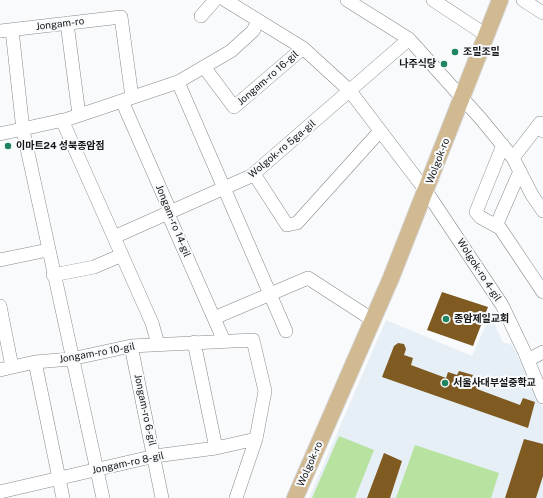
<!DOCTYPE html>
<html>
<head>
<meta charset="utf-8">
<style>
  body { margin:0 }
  canvas { display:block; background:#f8fafc }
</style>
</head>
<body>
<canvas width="543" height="498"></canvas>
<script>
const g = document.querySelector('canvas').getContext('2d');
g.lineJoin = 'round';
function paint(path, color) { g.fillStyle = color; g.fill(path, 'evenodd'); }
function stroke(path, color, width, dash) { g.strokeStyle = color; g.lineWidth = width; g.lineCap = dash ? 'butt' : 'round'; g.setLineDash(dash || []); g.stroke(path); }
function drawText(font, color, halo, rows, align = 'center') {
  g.font = font + ' "Public Sans","Noto Sans KR",sans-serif'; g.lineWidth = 4; g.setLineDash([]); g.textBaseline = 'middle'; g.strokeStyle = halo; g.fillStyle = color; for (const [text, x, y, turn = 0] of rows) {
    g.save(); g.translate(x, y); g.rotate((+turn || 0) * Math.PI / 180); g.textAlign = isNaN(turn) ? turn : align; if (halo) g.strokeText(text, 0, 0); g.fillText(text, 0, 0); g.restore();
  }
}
paint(new Path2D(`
  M490,316L503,342L512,345L543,408V498H309L386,320L472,356Z`), '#e6eff6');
paint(new Path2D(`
  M339,436L374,450L355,498H312Z
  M415,445L499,473L491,498H396Z`), '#b7e2a0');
paint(new Path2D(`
  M442,292L488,307L473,346L427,330Z
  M398,343L404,344L406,349L404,355L413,358L411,365L446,378L448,372L457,375L459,371L473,375L471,380L479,382L477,389L520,405L523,398L535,402L528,428L382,377L394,346Z
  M524,439L543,444V476L536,498H505Z
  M384,453L402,461L390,498H367Z`), '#7f5a21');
const minor = new Path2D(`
  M225,0L303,48L350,91L426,191L502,305L525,353L543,397
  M347,0L409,39L481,119L513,158L532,195L543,211
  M433,0L486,35
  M523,0L543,13
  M201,16L215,0
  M67,23L79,115
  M12,30L23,130L103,498
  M0,31L121,17L132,97
  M204,67L234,107L303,48
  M178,82L286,331
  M122,101L168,206V214L224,341
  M62,120L152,323L158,344
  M0,134L68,119L178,82L231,51L253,31L258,21
  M503,145L476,212L480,217L500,228L543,292
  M513,158L540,123L543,131
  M254,174L287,225L297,223L380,131
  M496,226L520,171
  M114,237L251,176L409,39
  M0,260L48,250
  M53,275L94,267L122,255
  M0,306L12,367
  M214,318L308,278L373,320
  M194,342L216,448
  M131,346L162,498
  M528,360L543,352
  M35,362L63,498
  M0,370L35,362L71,359L131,346L253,340L265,391L256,439L236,498
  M0,492L155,456L216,448L256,439`);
const major = new Path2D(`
  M295,498L391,278L500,0`);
stroke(minor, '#87898a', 14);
stroke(major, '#d5d5d5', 18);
stroke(minor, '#fff', 13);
stroke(major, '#d1b992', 16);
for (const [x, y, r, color] of [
  [455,52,4,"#1e8560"],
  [444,64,4,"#1e8560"],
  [8,146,4,"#1e8560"],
  [446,319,4,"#1e8560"],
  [445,383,4,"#1e8560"]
]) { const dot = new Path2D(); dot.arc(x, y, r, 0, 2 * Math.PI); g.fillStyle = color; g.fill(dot); stroke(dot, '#f8fafc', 1.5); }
drawText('10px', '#161617', '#f8fafc', [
  ["Jongam-ro",60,24,-7],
  ["Jongam-ro 16-gil",268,78,-41],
  ["Wolgok-ro 5ga-gil",282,149,-40],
  ["Wolgok-ro",438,161,-69],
  ["Jongam-ro 14-gil",173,221,68],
  ["Wolgok-ro 4-gil",479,270,57],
  ["Jongam-ro 10-gil",97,353,-10],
  ["Jongam-ro 6-gil",145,410,78],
  ["Jongam-ro 8-gil",128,463,-12],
  ["Wolgok-ro",310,464,-66]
]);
drawText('bold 10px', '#161617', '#f8fafc', [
  ["조밀조밀",463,52],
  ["나주식당",436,64,"right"],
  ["이마트24 성북종암점",16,146],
  ["종암제일교회",454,319],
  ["서울사대부설중학교",453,383]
], 'left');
</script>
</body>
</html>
